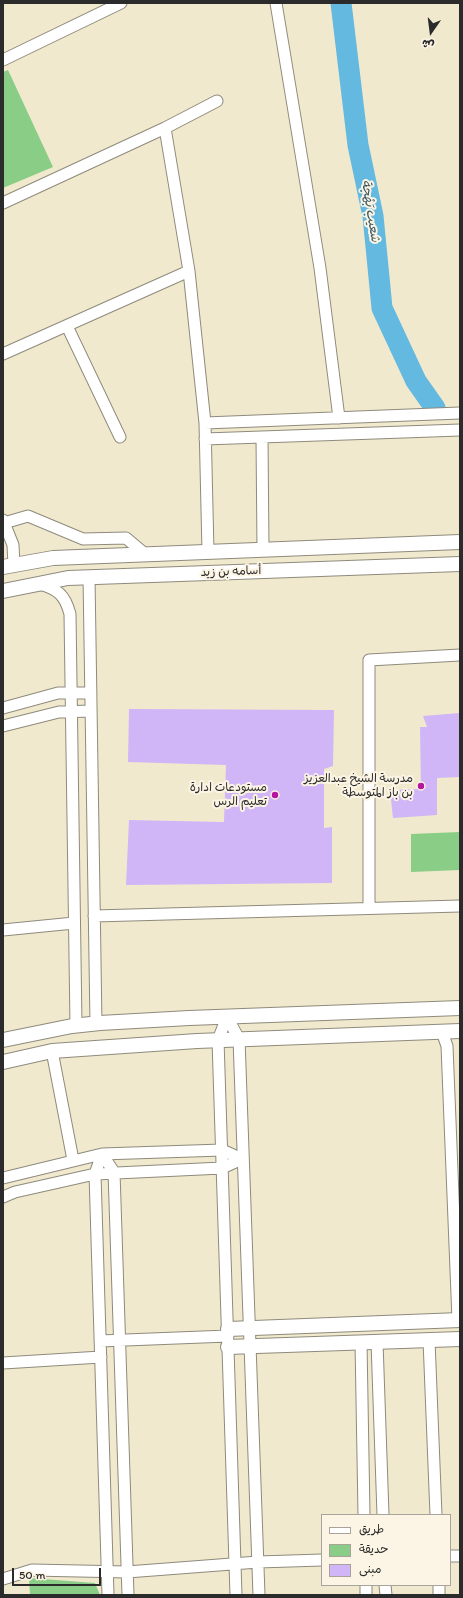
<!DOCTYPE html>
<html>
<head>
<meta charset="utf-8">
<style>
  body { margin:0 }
  #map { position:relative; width:463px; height:1598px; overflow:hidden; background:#f1e9ce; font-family:Itim,"Playpen Sans Arabic",sans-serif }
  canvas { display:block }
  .frame { position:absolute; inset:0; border:4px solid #2b2b2b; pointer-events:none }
  .legend { position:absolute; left:321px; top:1514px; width:130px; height:72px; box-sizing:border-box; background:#fcf5e5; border:1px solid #a8a49b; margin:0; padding:5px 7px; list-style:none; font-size:12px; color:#2b2b2b }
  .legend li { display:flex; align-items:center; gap:8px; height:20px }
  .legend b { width:20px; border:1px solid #a8a49b }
  .north { position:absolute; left:411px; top:12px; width:40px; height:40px; -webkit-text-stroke:3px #fcf5e5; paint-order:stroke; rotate:194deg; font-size:11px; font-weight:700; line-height:16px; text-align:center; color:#2b2b2b }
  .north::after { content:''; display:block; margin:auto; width:14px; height:18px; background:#2b2b2b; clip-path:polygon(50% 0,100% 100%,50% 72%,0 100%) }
  .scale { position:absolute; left:12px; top:1568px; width:89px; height:18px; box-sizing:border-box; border:2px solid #2b2b2b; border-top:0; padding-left:5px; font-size:12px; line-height:14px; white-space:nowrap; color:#2b2b2b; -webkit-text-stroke:3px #fcf5e5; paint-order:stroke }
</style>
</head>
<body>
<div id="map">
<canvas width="463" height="1598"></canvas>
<div class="frame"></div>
<ul class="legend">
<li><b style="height:5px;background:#fff"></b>طريق</li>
<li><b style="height:11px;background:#89cd86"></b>حديقة</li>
<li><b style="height:11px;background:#d0b5f7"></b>مبنى</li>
</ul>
<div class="north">ش</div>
<div class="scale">50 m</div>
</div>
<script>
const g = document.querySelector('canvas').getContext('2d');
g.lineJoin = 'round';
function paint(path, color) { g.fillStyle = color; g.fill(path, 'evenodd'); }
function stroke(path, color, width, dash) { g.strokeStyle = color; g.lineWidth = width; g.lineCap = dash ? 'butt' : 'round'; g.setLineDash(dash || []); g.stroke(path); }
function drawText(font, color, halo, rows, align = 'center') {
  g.font = font + ' Itim,"Playpen Sans Arabic",sans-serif'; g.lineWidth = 4; g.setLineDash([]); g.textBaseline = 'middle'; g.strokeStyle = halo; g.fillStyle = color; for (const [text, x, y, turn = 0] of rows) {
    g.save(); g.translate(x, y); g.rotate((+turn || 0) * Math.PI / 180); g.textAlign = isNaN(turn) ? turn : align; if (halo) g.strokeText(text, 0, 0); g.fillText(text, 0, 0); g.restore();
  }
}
paint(new Path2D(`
  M8,70L53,167L3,188V72Z
  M460,832V870L411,872V834Z
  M29,1578L95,1583L100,1595H30Z`), '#89cd86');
stroke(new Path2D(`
  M341,3L358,145L373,216L382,308L416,381L435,408`), '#63b9e0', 21);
paint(new Path2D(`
  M129,709L334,710L333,766L324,769V828L332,827V883L126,885L129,820L224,822L226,765L128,762Z
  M460,713V777L437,778V815L393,818L390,790L421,789L420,727H427L423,716Z`), '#d0b5f7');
const minor = new Path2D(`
  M276,3L320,268L339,418
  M3,60L121,3
  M165,128L189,271L205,423L208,552
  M3,203L165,128L217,101
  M67,326L120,437
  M3,354L189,271
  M205,423L460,413
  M262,437L263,550
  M205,439L460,430
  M3,520L13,545L14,565
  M4,523L28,516L83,539L126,538L145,554
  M89,577L96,1024
  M39,584C58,589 65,595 70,614L76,1025
  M3,708L58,693H91
  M3,726L59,712L91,711
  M369,908V660L460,655
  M94,916L460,906
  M3,930L74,923
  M442,1032L447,1046L458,1320
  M52,1051L73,1160
  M3,1178L102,1154L222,1150L242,1159
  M3,1197L15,1192L95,1174L222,1168L242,1159
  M429,1340L436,1515
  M100,1341L228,1336
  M361,1342L364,1515
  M377,1342L383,1515
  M3,1363L101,1357
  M450,1556H460
  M3,1579L32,1570L127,1572L258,1562L322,1560
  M366,1585V1595
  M385,1585L386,1595
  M439,1585V1595
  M108,1595L95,1174L102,1154L114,1172L128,1595
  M236,1595L218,1040L227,1017L239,1039L259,1595`);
const tertiary = new Path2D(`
  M3,567L53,558L460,542
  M3,591L68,578L460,564
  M3,1040L72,1026L100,1023L189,1018L460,1008
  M3,1062L52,1051L197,1041L460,1031
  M228,1329L460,1320
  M228,1347L460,1339`);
stroke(minor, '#8e8a7c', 13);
stroke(tertiary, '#8e8a7c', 16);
stroke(minor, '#fff', 11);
stroke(tertiary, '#fff', 14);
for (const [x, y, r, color] of [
  [421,786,4,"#b5179e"],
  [275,795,4,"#b5179e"]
]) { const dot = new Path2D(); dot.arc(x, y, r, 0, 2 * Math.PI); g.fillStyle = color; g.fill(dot); stroke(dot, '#fcf5e5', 1.5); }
drawText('12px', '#2b2b2b', '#fcf5e5', [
  ["أسامه بن زيد",231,572,-2]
]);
drawText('12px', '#2b2b2b', '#fcf5e5', [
  ["مدرسة الشيخ عبدالعزيز",413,779],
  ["بن باز المتوسطة",413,793],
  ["مستودعات ادارة",267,788],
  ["تعليم الرس",267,802]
], 'right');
drawText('italic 13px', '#3c5661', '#fcf5e5', [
  ["شعيب بَهْجة",370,211,81]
]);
</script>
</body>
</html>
